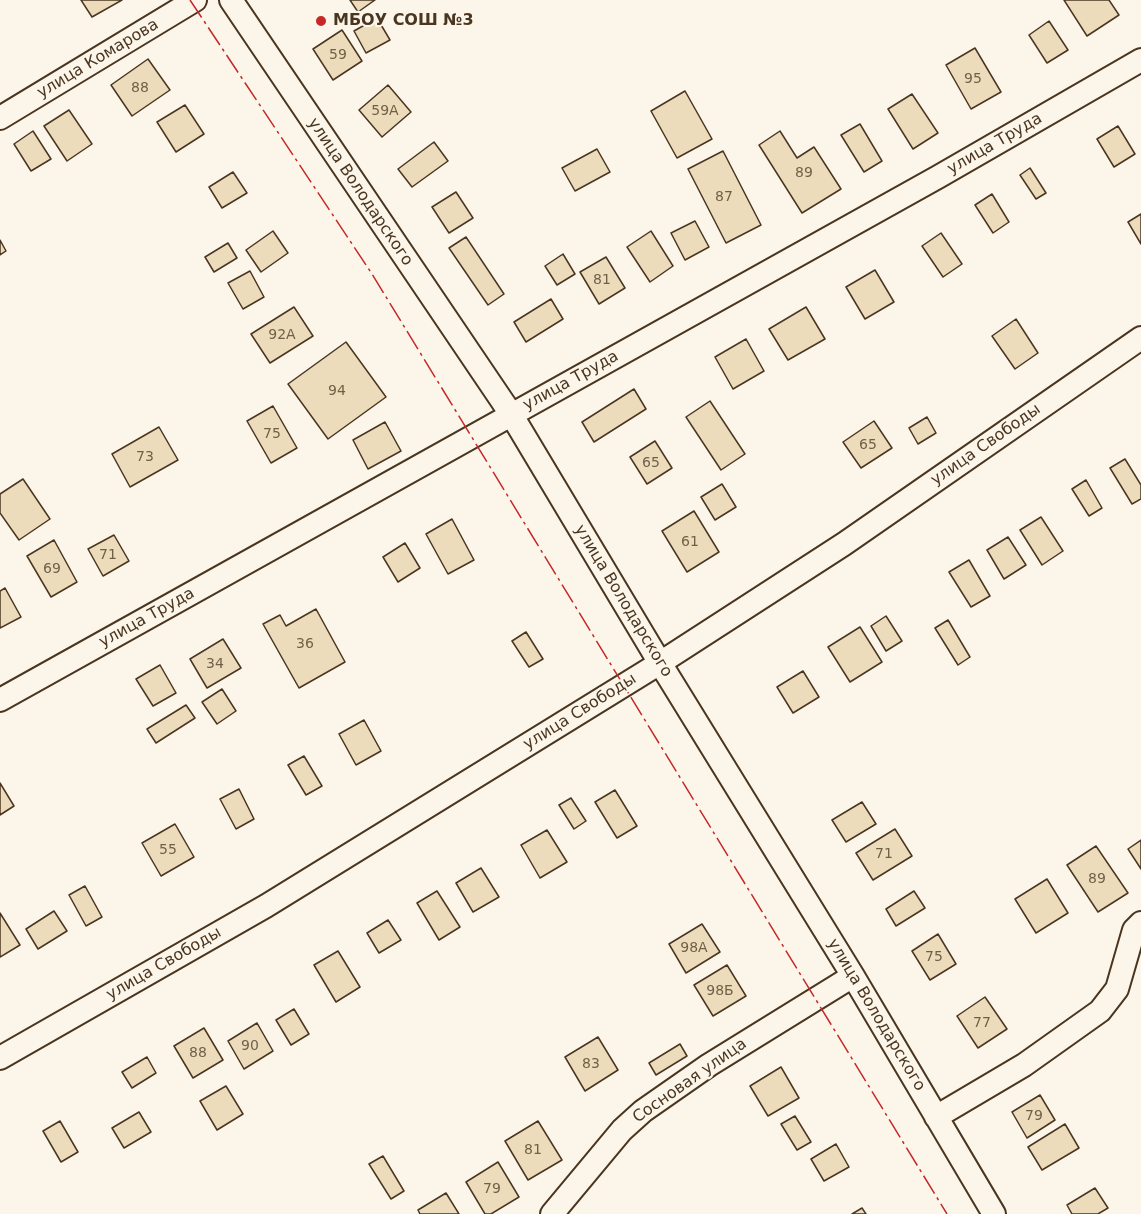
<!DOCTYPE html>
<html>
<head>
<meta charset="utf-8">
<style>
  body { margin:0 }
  canvas { display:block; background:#fbf6e9 }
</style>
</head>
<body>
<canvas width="1141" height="1214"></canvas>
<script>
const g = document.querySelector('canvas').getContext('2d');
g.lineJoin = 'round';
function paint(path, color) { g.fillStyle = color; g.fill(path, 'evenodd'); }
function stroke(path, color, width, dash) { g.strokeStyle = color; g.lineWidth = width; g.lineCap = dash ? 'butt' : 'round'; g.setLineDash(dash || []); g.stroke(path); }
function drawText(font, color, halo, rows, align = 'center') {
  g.font = font + ' "DejaVu Sans",sans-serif'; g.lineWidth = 4.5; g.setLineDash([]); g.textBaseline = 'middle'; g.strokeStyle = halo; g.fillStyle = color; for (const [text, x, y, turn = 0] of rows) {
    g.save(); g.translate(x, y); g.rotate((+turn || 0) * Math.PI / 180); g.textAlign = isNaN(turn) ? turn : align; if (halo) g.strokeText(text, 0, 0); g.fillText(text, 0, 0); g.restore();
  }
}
const building = new Path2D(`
  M81,0H122L92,17Z
  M350,0H375L358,12Z
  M1064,0H1109L1119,15L1087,36Z
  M377,18L390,40L366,53L354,31Z
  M1049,21L1068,50L1047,63L1029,35Z
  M342,30L362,61L333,80L313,49Z
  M975,48L1001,92L971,109L946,65Z
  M148,59L170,90L132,116L111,85Z
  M388,85L411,112L382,137L359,110Z
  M685,91L712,139L677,158L651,111Z
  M912,94L938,133L913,149L888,109Z
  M185,105L204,134L176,152L157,122Z
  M69,110L92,144L67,161L44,126Z
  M860,124L882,161L864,172L841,135Z
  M1118,126L1135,154L1114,167L1097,139Z
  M33,131L51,159L31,171L14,144Z
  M780,131L797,158L814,147L841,189L802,213L759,145Z
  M434,142L448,161L412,187L398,169Z
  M597,149L610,172L575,191L562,168Z
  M723,151L761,225L726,243L688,169Z
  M1030,168L1046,193L1036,199L1020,175Z
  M233,172L247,193L222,208L209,187Z
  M456,192L473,218L449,233L432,207Z
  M992,194L1009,222L993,233L975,205Z
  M1141,214V244L1128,222Z
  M695,221L709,247L685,260L671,233Z
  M273,231L288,253L261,272L246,250Z
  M651,231L673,266L650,282L627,247Z
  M941,233L962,264L943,277L922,246Z
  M466,237L504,294L488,305L449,248Z
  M0,240L6,251L0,255Z
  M228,243L237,258L214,272L205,257Z
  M563,254L575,274L557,285L545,266Z
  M606,257L625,288L599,304L580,272Z
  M875,270L894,302L865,319L846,287Z
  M250,271L264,297L243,309L228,283Z
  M551,299L563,319L526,342L514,322Z
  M294,307L313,336L270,363L251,334Z
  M806,307L825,339L788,360L769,329Z
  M1016,319L1038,353L1015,369L992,336Z
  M746,339L764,371L733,389L715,357Z
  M346,342L386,397L328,439L288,384Z
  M634,389L646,409L594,442L582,422Z
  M710,401L745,454L721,470L686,417Z
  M273,406L297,448L271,463L247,421Z
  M927,417L936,433L918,444L909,428Z
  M874,421L892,448L861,468L843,442Z
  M385,422L401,451L368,469L353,440Z
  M159,427L178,460L130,487L112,454Z
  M655,441L672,468L647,484L630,457Z
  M1125,459L1141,485V499L1132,504L1110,468Z
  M23,479L50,519L19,540L0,513V494Z
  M1086,480L1102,508L1089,516L1072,489Z
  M722,484L736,507L715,520L701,497Z
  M694,511L719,552L687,572L662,531Z
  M1041,517L1063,551L1042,565L1020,530Z
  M452,519L474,560L448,574L426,534Z
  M114,535L129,561L103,576L88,549Z
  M1008,537L1026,565L1004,579L987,550Z
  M54,540L77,582L51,597L27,556Z
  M405,543L420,568L398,582L383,557Z
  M969,560L990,596L971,607L949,572Z
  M5,588L21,617L0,628V591Z
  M316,609L345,662L299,688L263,624L280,615L286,626Z
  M886,616L902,641L886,651L871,626Z
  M948,620L970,657L958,665L935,628Z
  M860,627L882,662L850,682L828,647Z
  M526,632L543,659L529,667L512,641Z
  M223,639L241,668L207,688L190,659Z
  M160,665L176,693L153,706L136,679Z
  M803,671L819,697L793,713L777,687Z
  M222,689L236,711L217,724L202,702Z
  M186,705L195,718L156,743L147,729Z
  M364,720L381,751L356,765L339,734Z
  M304,756L322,786L306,795L288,765Z
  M0,783L14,806L0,815Z
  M239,789L254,819L236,829L220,799Z
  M615,790L637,826L617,838L595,802Z
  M571,798L586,821L574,829L559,805Z
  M862,802L876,824L846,842L832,820Z
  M175,824L194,857L161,876L142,843Z
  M895,829L912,856L873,880L856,853Z
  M547,830L567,862L540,878L521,845Z
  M1141,840V869L1128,849Z
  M1096,846L1128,893L1098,912L1067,865Z
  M481,868L499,897L473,912L456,883Z
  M1047,879L1068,913L1036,933L1015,899Z
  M85,886L102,917L86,926L69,895Z
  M437,891L460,927L439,940L417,903Z
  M914,891L925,908L896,926L886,909Z
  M54,911L67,931L38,949L26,929Z
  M0,913L20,945L0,957Z
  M388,920L401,940L379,953L367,933Z
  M702,924L720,952L686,973L669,944Z
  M938,934L956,964L930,980L912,951Z
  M338,951L360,987L336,1002L314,965Z
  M727,965L746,996L713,1016L694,985Z
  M985,997L1007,1029L978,1048L957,1016Z
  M294,1009L309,1034L291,1045L276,1020Z
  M257,1023L273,1051L244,1069L228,1041Z
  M204,1028L223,1060L193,1078L174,1046Z
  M598,1037L618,1070L585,1091L565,1057Z
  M680,1044L687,1056L656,1075L649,1063Z
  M147,1057L156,1073L132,1088L122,1072Z
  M781,1067L799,1098L768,1116L750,1086Z
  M226,1086L243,1114L217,1130L200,1101Z
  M1040,1095L1055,1120L1027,1138L1012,1112Z
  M139,1112L151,1132L124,1148L112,1128Z
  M795,1116L811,1142L797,1150L781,1124Z
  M60,1121L78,1152L61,1162L43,1131Z
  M538,1121L562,1160L528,1180L505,1141Z
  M1065,1124L1079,1148L1042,1170L1028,1147Z
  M836,1144L849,1167L824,1181L811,1159Z
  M383,1156L404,1191L391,1199L369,1164Z
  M498,1162L519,1197L491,1214H485L466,1182Z
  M1095,1188L1108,1208L1098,1214H1072L1067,1205Z
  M446,1193L459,1214H420L418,1210Z
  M862,1208L866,1214H852Z`);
paint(building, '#ecdcbc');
stroke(building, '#4a3520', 1.5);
const minor = new Path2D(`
  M231,0L511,414L660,663L853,976L994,1214
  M0,118L195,0
  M0,700L938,177L1141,60
  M0,1058L266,906L660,663L844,544L1141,338
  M936,1117L1024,1065L1100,1011L1117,989L1134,930L1141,923
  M552,1214L622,1130L643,1111L709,1065L853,976`);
stroke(minor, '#4a3520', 26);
stroke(minor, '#fbf6e9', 22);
stroke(new Path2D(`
  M190,0L372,274L947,1214`), '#c62828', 1.5, [21, 4.5, 3, 4.5]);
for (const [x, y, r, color] of [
  [321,21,6,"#c62828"]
]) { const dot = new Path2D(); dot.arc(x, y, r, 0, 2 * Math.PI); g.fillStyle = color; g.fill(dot); stroke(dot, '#fbf6e9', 2); }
drawText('14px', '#725f47', null, [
  ["59",338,55],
  ["95",973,79],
  ["88",140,88],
  ["59А",385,111],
  ["89",804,173],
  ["87",724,197],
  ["81",602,280],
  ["92А",282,335],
  ["94",337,391],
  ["75",272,434],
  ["65",868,445],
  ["73",145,457],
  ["65",651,463],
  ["61",690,542],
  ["71",108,555],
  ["69",52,569],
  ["36",305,644],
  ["34",215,664],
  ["55",168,850],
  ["71",884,854],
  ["89",1097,879],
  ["98А",694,948],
  ["75",934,957],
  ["98Б",720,991],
  ["77",982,1023],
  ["90",250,1046],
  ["88",198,1053],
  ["83",591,1064],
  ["79",1034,1116],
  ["81",533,1150],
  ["79",492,1189]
]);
drawText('bold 16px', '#4a3520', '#fbf6e9', [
  ["МБОУ СОШ №3",333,21]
], 'left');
drawText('16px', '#4a3520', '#fbf6e9', [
  ["улица Комарова",98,59,-31],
  ["улица Труда",995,144,-30],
  ["улица Володарского",360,192,56],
  ["улица Труда",571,381,-29],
  ["улица Свободы",986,445,-35],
  ["улица Володарского",623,601,59],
  ["улица Труда",147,618,-29],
  ["улица Свободы",580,712,-32],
  ["улица Свободы",164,964,-30],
  ["улица Володарского",876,1015,59],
  ["Сосновая улица",690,1081,-35]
]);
</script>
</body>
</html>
